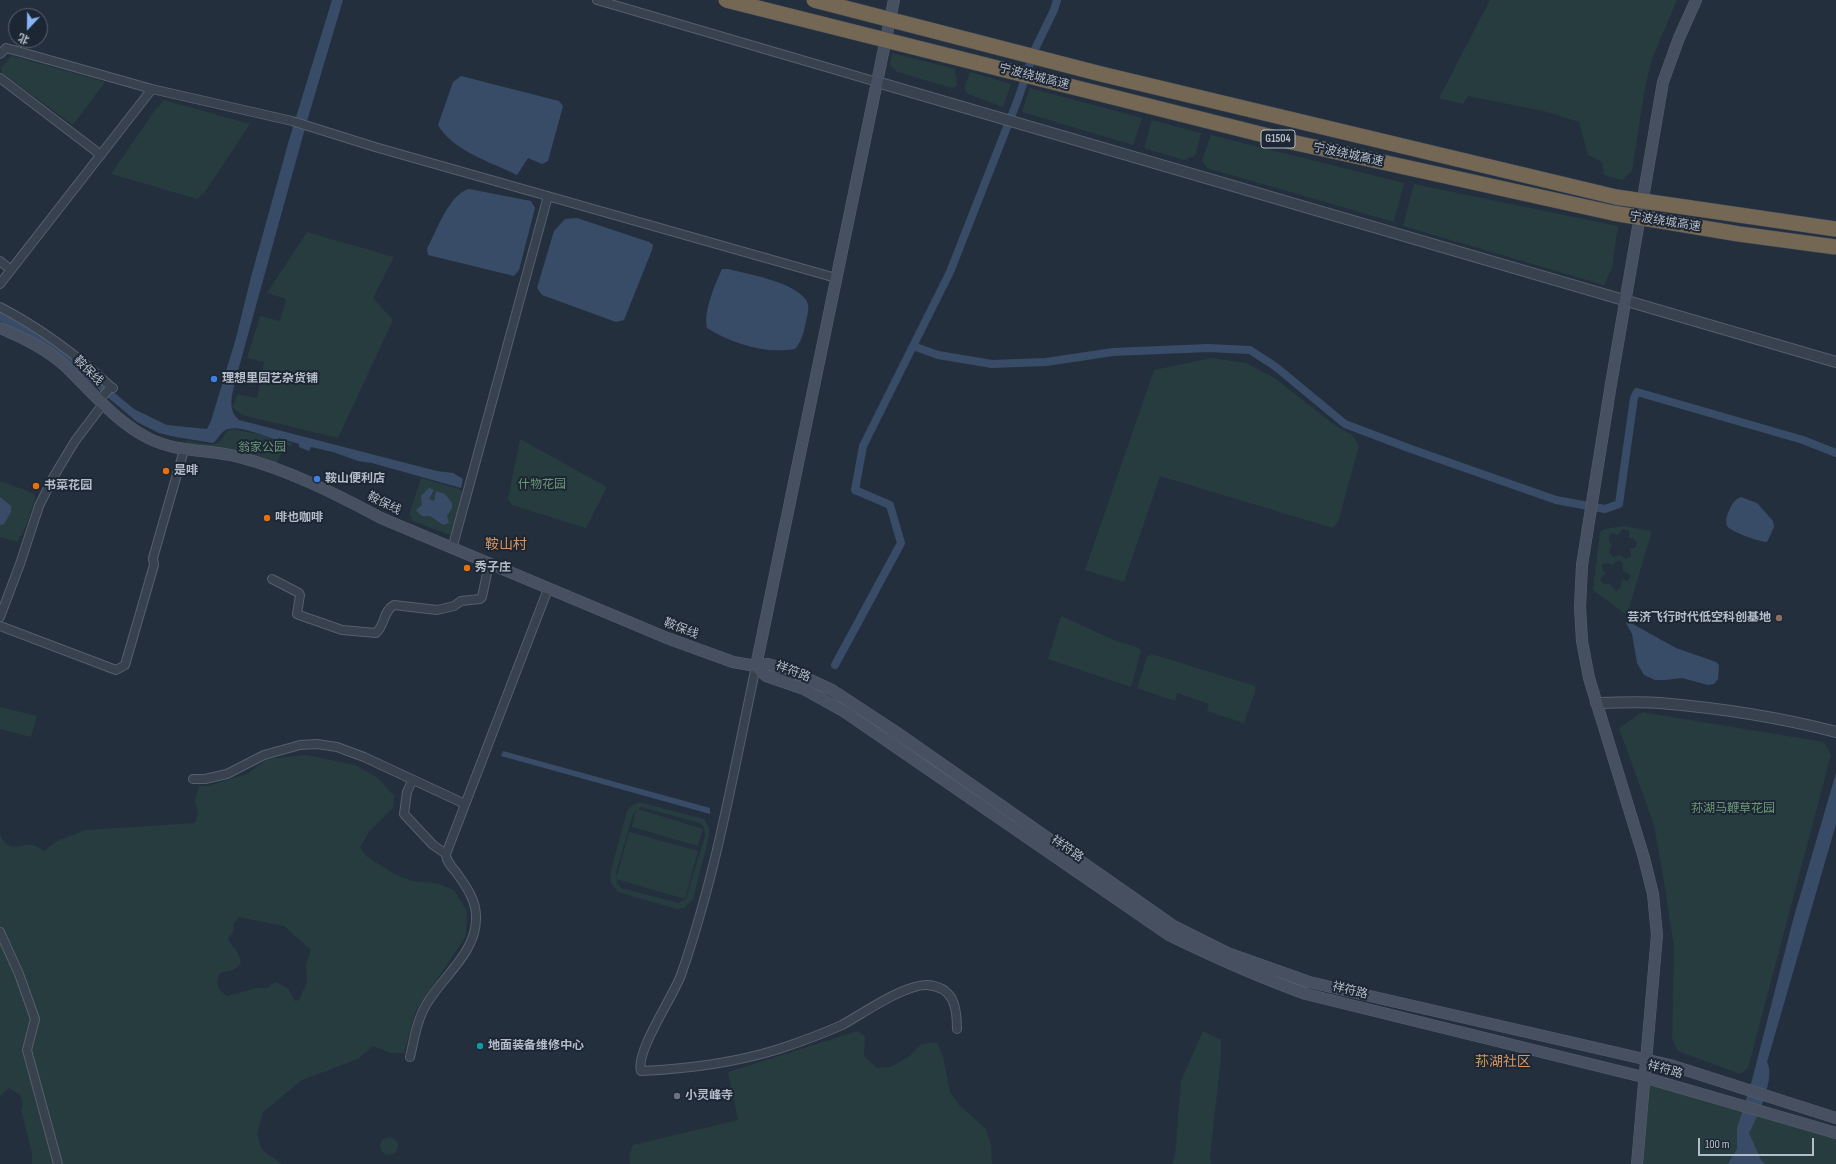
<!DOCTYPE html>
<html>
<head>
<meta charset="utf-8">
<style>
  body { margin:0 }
  #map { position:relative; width:1836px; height:1164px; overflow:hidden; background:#242f3e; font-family:"Sofia Sans Condensed","Noto Sans SC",sans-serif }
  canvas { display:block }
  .north { position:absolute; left:8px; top:8px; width:40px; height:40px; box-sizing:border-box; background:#1d2633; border:1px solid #59626f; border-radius:50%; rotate:202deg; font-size:11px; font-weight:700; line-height:16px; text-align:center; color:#b4bcc9 }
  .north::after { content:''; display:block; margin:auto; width:14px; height:18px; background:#8ab4f8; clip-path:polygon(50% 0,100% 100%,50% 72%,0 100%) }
  .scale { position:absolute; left:1698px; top:1138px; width:116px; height:18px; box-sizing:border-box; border:2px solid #b4bcc9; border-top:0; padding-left:5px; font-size:12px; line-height:14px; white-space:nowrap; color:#b4bcc9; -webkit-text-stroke:3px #1d2633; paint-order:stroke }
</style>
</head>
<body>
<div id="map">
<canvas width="1836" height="1164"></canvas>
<div class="north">北</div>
<div class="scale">100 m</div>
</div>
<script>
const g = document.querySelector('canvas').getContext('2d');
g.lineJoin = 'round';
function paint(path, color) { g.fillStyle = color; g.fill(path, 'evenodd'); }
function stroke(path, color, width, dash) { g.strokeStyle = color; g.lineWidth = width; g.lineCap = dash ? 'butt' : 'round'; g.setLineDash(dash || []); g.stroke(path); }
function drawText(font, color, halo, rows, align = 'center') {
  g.font = font + ' "Sofia Sans Condensed","Noto Sans SC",sans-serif'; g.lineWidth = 4; g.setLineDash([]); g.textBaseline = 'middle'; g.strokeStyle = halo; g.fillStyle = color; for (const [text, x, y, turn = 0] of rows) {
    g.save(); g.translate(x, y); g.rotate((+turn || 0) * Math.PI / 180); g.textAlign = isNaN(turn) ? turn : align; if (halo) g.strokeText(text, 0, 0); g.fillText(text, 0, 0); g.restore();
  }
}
paint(new Path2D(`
  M1490,0H1677L1652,59L1645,88L1632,171L1622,180L1604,175L1602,162L1588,155L1579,122L1548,112L1468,96L1463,104L1439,98Z
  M892,53L955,69L957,86L952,88L897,72L890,65Z
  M11,56L20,58L105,82L73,125L2,73L1,68Z
  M970,72L1011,84L1003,107L968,94L964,88Z
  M1030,88L1142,118L1133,145L1022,112Z
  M164,100L250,124L205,192L197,199L111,174L155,110Z
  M1152,120L1201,133L1195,156L1184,160L1144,148Z
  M1211,135L1404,183L1394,222L1207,168L1202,160Z
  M1414,184L1618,226L1612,268L1604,285L1403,226Z
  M307,232L394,257L373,298L393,320L338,438L242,415L232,407L238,394L257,398L264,362L247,358L260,316L280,321L286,299L267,293Z
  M1212,358L1246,363L1276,379L1333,424L1352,435L1359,446L1338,522L1333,528L1160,476L1124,582L1085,570L1154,370Z
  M232,429L263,435L279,442L280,439L292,443L291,446L285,444L276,466L185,448L187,440C194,442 212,447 219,442C224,438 224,431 232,429Z
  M520,439L607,487L586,528L512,505L508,499Z
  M421,478L459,489L464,494L452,536L411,520L412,516L409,515Z
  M0,481L33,493L36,498L25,528L17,542L0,537Z
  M1624,526L1652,531L1627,615L1593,590L1600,532L1604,529ZM1623,529L1629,531V538H1633L1637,543L1635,548L1629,549L1631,552V557L1625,559L1620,554L1618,556L1613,557L1609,552L1612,545L1609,542V536L1613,533L1618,535ZM1620,560L1623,564V571L1628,573L1631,577L1627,581L1622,580L1620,588L1616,591L1610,584H1604L1600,580L1603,575L1606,574L1602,569V564L1608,563L1613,565L1615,562Z
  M1061,616L1116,641L1137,647L1141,651L1131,687L1048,659Z
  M1152,654L1255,686V692L1244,723L1207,711L1209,704L1177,693L1175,701L1137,688L1147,657Z
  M0,707L37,716L31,737L0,729Z
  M1642,712L1824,742L1831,755L1748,1068L1740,1074L1678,1051L1672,1039L1674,947L1664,882L1654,825L1619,728Z
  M307,755L355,765L378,778L394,796L393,808L369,832L360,847L366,856L398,876L413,881L436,883L454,890L467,911L466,936L415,1012L404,1053H391L373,1046L358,1059L302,1080L263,1112L257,1134L262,1150L282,1164H32V1153L21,1110L23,1104L20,1095L9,1088L0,1096V835C10,855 19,843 33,845C37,846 41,849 44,851L57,841L86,830L195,823L198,814L195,801L199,786H208L247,774L267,759ZM239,917L284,926L311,950L306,964L307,982L299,1000L295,1001L288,988L275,982L267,988H256L227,996C217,988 215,985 220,973L233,970L241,964C239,949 232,949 228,938L234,931L233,925Z
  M639,802L704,819L709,828V836L693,899L685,907L677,909L618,892L611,883L610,874L627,811L631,806ZM641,807L700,823L704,827L705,836L687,895L686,899L678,903L621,888L617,884L616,873L633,814L636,809L632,827L698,846L703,829L638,809Z
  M629,832L698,851L685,899L616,879Z
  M858,1031L865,1037L864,1056L877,1068L890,1067L910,1056L921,1044L937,1042L943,1057L950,1092L959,1105L986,1129L991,1145L992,1164H630L629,1156L633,1145L738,1120L728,1072Z
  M1203,1031L1221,1040V1057L1210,1157L1211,1164H1172L1175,1156L1181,1081Z
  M1646,1083L1836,1138V1164H1641Z
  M380 1146a9 9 0 1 1 18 0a9 9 0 1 1-18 0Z`), '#263c3f');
paint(new Path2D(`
  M332,0H343L307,121L236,378C233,392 226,409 239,420L437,471L453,473L463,479L461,488L372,463L358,461L333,452L311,447L309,451L299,447V444L279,438L278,440C266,437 234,422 224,431C219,435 218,439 213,443L176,437L159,433L137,422L50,348L0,321V311L43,334L134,409L167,425L207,429L211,421L236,338L251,277L289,140Z
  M461,76L559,101L563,106L548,161L542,164L528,158L517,175C491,162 453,151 438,125L453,82Z
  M469,189L531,201L535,208L519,270L514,276L428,255L427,249C436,232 449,194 469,189Z
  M577,218L649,242L653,245L652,250L624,320L616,322L542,295L537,288L554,231L565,219Z
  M722,269H728C748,274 794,282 806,300C810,306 808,313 806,321C804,331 802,341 795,349C766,354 732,344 707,328C703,313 715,284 722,269Z
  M429,488L434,490L429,499L434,501L436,491L445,494L452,503V508L447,516L449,523L443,525L430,516H422L416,510L422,505L421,496Z
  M0,497L11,506V512L4,524L0,525Z
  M1741,497L1757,503L1773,521L1774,527L1767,542C1760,542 1731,532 1727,526C1725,521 1727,515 1729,511C1731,505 1735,499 1741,497Z
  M1629,622L1676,648L1716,662L1719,665L1718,679L1714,684L1708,685L1682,678L1665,680H1655L1644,675L1637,663L1632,634L1626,623Z
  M503,751L710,808V814L501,756Z
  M1836,773V824L1767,1062C1776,1077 1757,1118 1749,1133L1761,1160L1765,1164H1728L1737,1149V1128L1752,1080L1793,920Z`), '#394c67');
stroke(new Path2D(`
  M913,346L938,355L992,364L1046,362L1113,352L1208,348L1250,350L1276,367L1345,424L1411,449L1556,500L1605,509L1619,504L1634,398L1637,392L1803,440L1836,453
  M835,665L901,543L890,505L855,490L863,446L950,272L1018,99L1035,49L1054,10L1057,0`), '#394c67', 8);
const minor = new Path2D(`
  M597,0L877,82
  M0,54L6,48L21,52L152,89L292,121L375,147L836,278
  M0,78L101,155
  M0,261L11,270
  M0,284L152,89
  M0,307C42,329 77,355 111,387
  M99,400L111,387L113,388
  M452,549L548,196
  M272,579L299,593L300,595L297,614L299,615L342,630L376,633C385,625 383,611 394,605L437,610L454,606L461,601L480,599L482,597L489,564
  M0,617L20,564L39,506L54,476L75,441L103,404
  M0,626L116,670L125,665L154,565L153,558L184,450
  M756,666C734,770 716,875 681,975C673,997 635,1052 641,1071C688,1069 734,1063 779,1049C800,1042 822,1034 842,1025C862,1014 905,984 927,985C954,987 957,1007 957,1029
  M193,779H205L227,774L264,755L300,745L317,744L337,747L364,757L465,804
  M412,781L407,792L404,814L433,845L446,854
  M0,932L19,974L35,1019L27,1050L58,1164
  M410,1057C414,1040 417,1020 426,1005C442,977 476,953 476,919C477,901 466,886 456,872C451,866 446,861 446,854L548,589`);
const tertiary = new Path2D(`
  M877,82L1836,362
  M1596,703C1617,703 1639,701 1660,703C1719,708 1779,717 1836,732`);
const secondary = new Path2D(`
  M0,328C23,338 47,349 65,366C92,392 116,422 150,439C179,453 210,449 239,457C289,470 336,494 381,518L667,638L733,662L756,666L768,664L789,670L832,690L896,732L1172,925L1230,954L1309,982L1670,1065L1836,1118
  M756,666L766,676L804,689L845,712L1169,935C1214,957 1259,977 1306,994L1643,1077L1836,1133
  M756,666L894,0
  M1637,1164L1657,935L1653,894L1644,858L1589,678L1582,641L1580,607L1582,565L1611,384L1663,82L1679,38L1696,0`);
stroke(minor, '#565f6c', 10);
stroke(tertiary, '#565f6c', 12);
stroke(secondary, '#565f6c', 12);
stroke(minor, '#38414e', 8);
stroke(tertiary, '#38414e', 10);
stroke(secondary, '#465061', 11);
const motorwayBridge = new Path2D(`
  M726,0L1296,143L1613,213L1739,234L1836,247
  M814,0L1101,74L1616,197L1836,229`);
stroke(motorwayBridge, '#434c59', 16, []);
stroke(motorwayBridge, '#746855', 15);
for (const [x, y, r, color] of [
  [214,379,4,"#3f7fe0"],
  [166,471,4,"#e8710a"],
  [317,479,4,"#3f7fe0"],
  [36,486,4,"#e8710a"],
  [267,518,4,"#e8710a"],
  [467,568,4,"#e8710a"],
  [1779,618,4,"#8d6e63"],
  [480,1046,4,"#0f9aa8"],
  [677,1096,4,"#6b7280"]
]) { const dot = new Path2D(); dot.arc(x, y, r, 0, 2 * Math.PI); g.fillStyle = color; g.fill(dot); stroke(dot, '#1d2633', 1.5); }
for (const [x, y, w] of [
  [1278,139,34]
]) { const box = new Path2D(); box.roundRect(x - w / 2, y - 9, w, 18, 3); g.fillStyle = '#1d2633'; g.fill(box); stroke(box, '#b4bcc9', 1); }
drawText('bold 11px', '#b4bcc9', null, [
  ["G1504",1278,139]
]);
drawText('12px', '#b4bcc9', '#1d2633', [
  ["宁波绕城高速",1034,77,14],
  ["宁波绕城高速",1348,155,12],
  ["宁波绕城高速",1665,222,9],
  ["鞍保线",88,371,45],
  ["鞍保线",384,504,26],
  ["鞍保线",681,629,21],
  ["祥符路",793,672,21],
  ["祥符路",1067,849,35],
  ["祥符路",1350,991,14],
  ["祥符路",1665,1070,16]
]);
drawText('bold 12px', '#b4bcc9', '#1d2633', [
  ["理想里园艺杂货铺",222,379],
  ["是啡",174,471],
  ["鞍山便利店",325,479],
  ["书菜花园",44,486],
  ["啡也咖啡",275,518],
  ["秀子庄",475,568],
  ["芸济飞行时代低空科创基地",1771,618,"right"],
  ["地面装备维修中心",488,1046],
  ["小灵峰寺",685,1096]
], 'left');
drawText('12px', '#6b9a76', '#1d2633', [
  ["翁家公园",262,448],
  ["什物花园",542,485],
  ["荪湖马鞭草花园",1733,809]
]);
drawText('14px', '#d59563', '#1d2633', [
  ["鞍山村",506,545],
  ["荪湖社区",1503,1062]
]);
</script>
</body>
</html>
